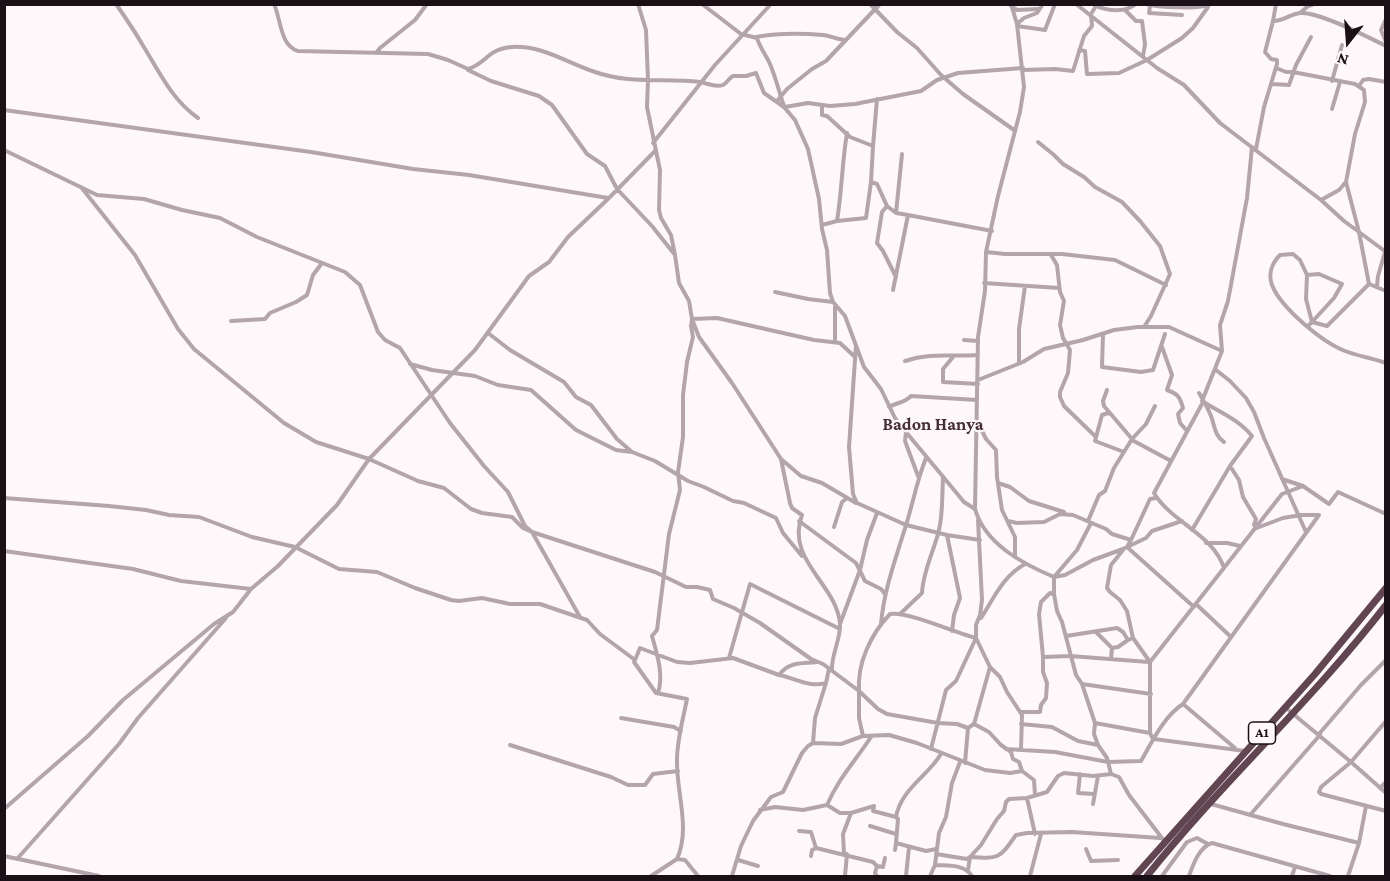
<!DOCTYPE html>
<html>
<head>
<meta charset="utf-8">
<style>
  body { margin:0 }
  #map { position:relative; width:1390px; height:881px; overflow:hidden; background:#fff8fb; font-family:"Crimson Pro",serif }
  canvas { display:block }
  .frame { position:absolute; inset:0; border:6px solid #1b1015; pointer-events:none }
  .north { position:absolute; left:1318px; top:12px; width:60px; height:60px; -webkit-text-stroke:4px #fff8fb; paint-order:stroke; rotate:197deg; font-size:16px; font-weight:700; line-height:24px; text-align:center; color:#1b1015 }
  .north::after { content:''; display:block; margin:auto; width:21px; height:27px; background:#1b1015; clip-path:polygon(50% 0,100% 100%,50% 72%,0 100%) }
</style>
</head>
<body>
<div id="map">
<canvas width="1390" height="881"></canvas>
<div class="frame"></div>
<div class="north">N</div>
</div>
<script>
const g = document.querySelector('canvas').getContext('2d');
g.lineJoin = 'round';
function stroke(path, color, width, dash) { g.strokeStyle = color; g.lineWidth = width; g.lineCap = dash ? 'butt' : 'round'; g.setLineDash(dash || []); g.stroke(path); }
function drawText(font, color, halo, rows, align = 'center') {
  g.font = font + ' "Crimson Pro",serif'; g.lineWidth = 4.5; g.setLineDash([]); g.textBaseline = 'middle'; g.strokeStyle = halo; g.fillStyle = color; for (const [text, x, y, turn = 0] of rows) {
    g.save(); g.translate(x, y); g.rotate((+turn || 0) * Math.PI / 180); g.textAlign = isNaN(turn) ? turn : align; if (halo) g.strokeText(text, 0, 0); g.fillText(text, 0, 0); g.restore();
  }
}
stroke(new Path2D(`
  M116,4C125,17 134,30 142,44C159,71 171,99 198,118
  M274,4C281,19 280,46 298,51L428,54L448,60L468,69C487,63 487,49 512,47C542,45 567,63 595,72C628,84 666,78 700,82C707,83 715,88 723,85C727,83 729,78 733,76H746L756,73L764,93L784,107L795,120L808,149L819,199L822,229L827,250L830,293L833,302L845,316L864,367L881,389L895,418L901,426L964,502L975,509
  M638,4L646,30L648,80L647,107L660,170L659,210L661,218L671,235L675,255
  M702,4L741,34L757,38C760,48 766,55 770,64C776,78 779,92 784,106
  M870,4L897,32L917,48L941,75L963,94L1014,130
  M1011,4L1017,24L1024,87L1020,112L998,196L986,252L985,291L978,337L975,509C985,544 1023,564 1054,577V594L1057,611L1062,622L1076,675L1082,684L1095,723L1094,734L1098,745L1107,758L1111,774L1119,777L1129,795L1165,842
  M1076,4L1157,68L1184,85L1220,123L1321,200L1344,221L1359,232L1369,284L1386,291
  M1146,4C1156,7 1202,10 1210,4
  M1276,4L1273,21C1284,21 1290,14 1300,13C1318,11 1368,37 1386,46
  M1011,6L1017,10L1038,9
  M1150,6L1149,13L1182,15
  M1125,10L1136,21H1142L1145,44L1143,56
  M1301,12L1307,7L1314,4
  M1386,19L1381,30L1386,42
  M1017,24L1024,18L1037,13L1043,4
  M1017,26L1045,30L1055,4
  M756,37C778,33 800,33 823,35C831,36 838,40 846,40
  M1079,50L1085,51L1087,74L1119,73L1147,60L1182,38L1193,28L1208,7
  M377,52L380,48L415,20L427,4
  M1276,68L1286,72H1293L1355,84L1364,90L1365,102L1355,134L1346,182L1359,232L1386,252
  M468,70L491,81L539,96L552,105L587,154L605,166L617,189L652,226L675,255L679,283L689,301L692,319L699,337L732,383L781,459L790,503L792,508L802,515C785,560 837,584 840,624C841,639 831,655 832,670
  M1023,70L1055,69L1073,71L1084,36L1092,26L1091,14L1096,6C1108,11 1125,13 1136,4
  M1332,81L1342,45
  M1272,84L1289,85L1296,65L1311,37
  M1359,86L1363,80L1369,79L1386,82
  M777,101L787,89L812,69L826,61L880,4
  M822,105V115L827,116L850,137L873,146L871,182L877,184L887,206L896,213
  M785,107L808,103L830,106L855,104L921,91L937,80L958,73L1023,68
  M1332,109L1340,82
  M4,110L311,152L413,169L469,175L608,198
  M1038,142L1054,155L1063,164L1084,177L1095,187L1122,202L1140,221L1160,246L1170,274L1151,316L1144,327
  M653,143L715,65L771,4
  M873,146L877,99
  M1256,149L1264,107L1277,64V60L1271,59L1265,52L1273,21
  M4,150L97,195L144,199L182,210L220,218L257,237L345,272L360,285L378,332L385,340L400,348L450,423L484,466L508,492L525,526L532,532L580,617
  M902,154L896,213L908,215
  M81,187L135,255L178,329L194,349L284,423L316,442L369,459L418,481L444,488L471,509L482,513L512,517L523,528L532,532L655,572L686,587H697L710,590L713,599L734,608L760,623L811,659L823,664L859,691V718L863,736
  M1321,200L1339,190L1345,183
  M887,206L882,212L877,243L883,251L896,277
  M837,221C842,191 842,162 847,133
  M822,225L837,221L866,218L871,182
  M986,252L1005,254H1062L1115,260L1166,285
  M1051,255L1057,265L1060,292L1064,301L1060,325L1063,338L1070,350L1068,373L1060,392V397L1064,406L1096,437
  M1307,275L1306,299L1312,322L1334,298L1342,284L1319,274L1307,275L1300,260L1293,254L1280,255C1272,263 1268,274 1272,285C1281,308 1322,342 1345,351C1358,356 1372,358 1386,363
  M984,283L1059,288
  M1377,286L1378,276L1385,252
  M893,290L908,215L992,231
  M775,292L808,299L833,302
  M231,321L265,319L270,313L296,302L307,295L313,275L322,263
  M1308,326L1312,322L1327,326L1369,284
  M488,333L510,350L564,382L576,397L591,405L617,439L632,452
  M1103,334L1102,367L1141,372L1153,370L1165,334
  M964,340L978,341
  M835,342V304
  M856,345L849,447L853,494L857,503L906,525L947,535L980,540
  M1162,347L1172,375L1167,390C1178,394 1180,397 1183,408L1178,414L1180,423L1187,431
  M1222,351L1220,325L1228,301L1247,198L1252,147
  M953,357L943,369V382L978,384
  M905,361C931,352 951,357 978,355
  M1019,363V329L1025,286
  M410,364L432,370L475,376L498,385L531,390L576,430L616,450L632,452L655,461L688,481L704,487L733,501L744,503L776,518L783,533L802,556
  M1216,370L1230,381L1246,398L1254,412L1264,438L1306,532
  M978,380L1023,362L1044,349L1083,340L1114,330L1138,327H1169L1222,351L1202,401C1219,412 1238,419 1252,436L1230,466L1192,530
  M1107,390L1103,401L1104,406L1132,439
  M1199,393C1203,400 1208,408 1211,416C1215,426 1214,435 1224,442
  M1203,402L1154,493C1171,522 1213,534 1224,568
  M889,407C897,402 903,404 911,396L977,400
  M1112,415L1108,413L1102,415L1095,441L1124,452
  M977,421L986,439L996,450L997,477L1002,510L1015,537V557
  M906,433L905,441L918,476
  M1132,440L1171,461
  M781,459L801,476L822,483L856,503
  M1230,466L1239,480L1243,497L1256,519L1254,525
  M1282,479L1303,486L1329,504L1338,492L1386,514
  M998,483L1010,487L1029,501L1064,512
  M4,498L109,506L146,510L169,515L199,517L252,537L295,547L339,569L377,572L415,588L451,600L459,601L482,598L510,604H540L587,620L600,634L635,660L634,662L656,693L687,699C683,719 677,740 677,760C676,792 691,828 677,859L685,860L698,876
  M978,520L982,600L980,615L976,625V638L990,667L1000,677L1007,692L1022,715L1021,749
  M799,521L856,563L865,581L881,589L885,594
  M1008,521L1017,523L1044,522L1060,514L1073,515L1106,529L1112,534L1131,540L1127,547
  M1088,521L1099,495L1105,491L1114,468L1132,439L1146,424L1155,406
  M1091,523L1077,550L1054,577L1065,575L1093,560L1123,549L1146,538L1152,531L1182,521
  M834,527L842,502L846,499
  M1254,529L1283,518L1301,515H1319
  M947,535L960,598L954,615L952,631
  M1131,540L1150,499L1156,498
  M1206,543H1227L1240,546
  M1127,547L1194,607
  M1123,550L1111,565L1107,588L1110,592L1120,600L1127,611L1133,638L1150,662
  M4,551L133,569L181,581L251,589
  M1196,604L1231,637
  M900,614L922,593C923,571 934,551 939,530C943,513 942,495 943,478
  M981,618C994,598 1003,576 1025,564
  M840,624L860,570L867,540L877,513
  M881,624C884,589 896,558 906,525C913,503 917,480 926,458
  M1096,632L1112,648
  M1066,636L1117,628L1123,632L1128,640L1133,638
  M1043,657L1070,656L1149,662
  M729,658L750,584L840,629
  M1111,659L1112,648L1118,647L1128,640
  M635,660L640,648L677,662L690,663L733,658L779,675C789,661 802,664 817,662
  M779,675C795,678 809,688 826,683L829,669
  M1082,684L1151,694
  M658,693C664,675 657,654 652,636L657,630L669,534L680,490L678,472L683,437V395L687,362L693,337L691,326L692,319L717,318L814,340L840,343L855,357
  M1183,704L1235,748
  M1286,708L1351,762L1386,793
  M1021,712H1040L1041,705L1046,698L1047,683L1043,672V657L1039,614L1041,602L1050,593L1053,594
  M621,718L674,727L681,731
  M1386,721L1351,762L1321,787L1319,792L1321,794L1386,811
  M1095,723L1150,733
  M974,724L990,667
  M1021,724L1052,727L1078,741L1098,745
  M1319,734L1361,685L1386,660
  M1153,739L1150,733V662L1282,494L1303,486
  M1154,739L1245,751
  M813,743L815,718L826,683
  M510,745L611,777L628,785H645L653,774L678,771
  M931,749L946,690L956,681L976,638C956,633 907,611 890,614C871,634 857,663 859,691L878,709L887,714L938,723L957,724L968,728L974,724L989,732L1001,745L1011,752L1013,759L1019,762L1022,771L1034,780L1035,795
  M1006,749L1055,752L1108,762L1141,761C1152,742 1164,716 1183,704L1319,515
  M965,763L968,728
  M1080,774L1078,793L1094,794
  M1380,788L1386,782
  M1027,798L1035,834
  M1093,804L1098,776
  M1211,804L1283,824L1359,843
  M827,805L840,813H851L874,806L873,811L896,817
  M4,809L88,736L123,700L214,624L233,612L251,589L278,566L337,505L369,459L475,350L529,276L549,262L568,237L609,198L656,150
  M760,810L775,807L803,810L827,805C838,779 856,760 871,737
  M1250,815L1320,735
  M870,826L896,834
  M799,831L811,832L816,848L873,862L877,866L875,873L877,876
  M936,849L926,851L896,843L898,819L896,817C901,789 928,776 941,754
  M1086,849L1091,861L1118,860
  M895,850L896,843
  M844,854L843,834L851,813
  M936,854L967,859L970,857C999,859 999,859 1016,835L1027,833L1072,832L1160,838
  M4,856L99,876
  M811,856L812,850L816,848
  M17,859L119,744L138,718L226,618
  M738,860L758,866
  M935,865C949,866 964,864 972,876
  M877,866L883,867L885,858
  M968,870L970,857L981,845L997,819L1004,811L1006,802L1009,799L1027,798L1047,792L1058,776L1064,773L1093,776L1111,774
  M651,876L677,859
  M732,876L741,846L753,821L771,797L783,792L802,753L808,746L813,743L841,744L863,736L889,735L917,743L985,770L1010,773L1022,771
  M845,876L847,854
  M906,876L909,847
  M930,876L935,865L939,833L946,817L952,783L960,762
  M1030,876L1041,834
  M1162,876L1187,842L1197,838L1208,844
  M1189,876C1193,865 1199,847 1212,843L1330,876
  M1292,876L1295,867
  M1348,876L1359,843L1366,806`), '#b3a5ab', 4);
stroke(new Path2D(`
  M1135,876L1315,674L1386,588
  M1147,876C1222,782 1312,701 1386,605`), '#614652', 7);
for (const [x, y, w] of [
  [1262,733,27]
]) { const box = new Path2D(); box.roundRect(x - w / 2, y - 11, w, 22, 4.5); g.fillStyle = '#fff8fb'; g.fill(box); stroke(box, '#1b1015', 1.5); }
drawText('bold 14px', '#1b1015', null, [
  ["A1",1262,733]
]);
drawText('bold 18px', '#472f3a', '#fff8fb', [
  ["Badon Hanya",933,424]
]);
</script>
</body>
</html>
